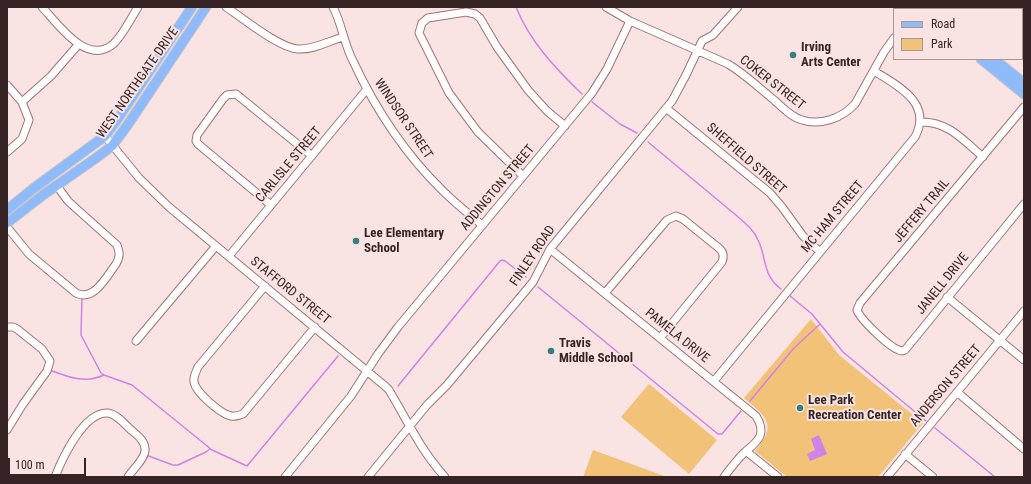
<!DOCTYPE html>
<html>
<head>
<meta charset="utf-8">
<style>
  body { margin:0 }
  #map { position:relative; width:1031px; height:484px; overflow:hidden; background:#f9e3e3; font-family:"Roboto Condensed",sans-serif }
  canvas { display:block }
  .frame { position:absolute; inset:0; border:8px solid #362323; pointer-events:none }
  .legend { position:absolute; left:893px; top:8px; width:130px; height:52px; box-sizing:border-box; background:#f9e3e3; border:1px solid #ab9696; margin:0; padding:5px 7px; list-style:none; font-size:12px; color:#362323 }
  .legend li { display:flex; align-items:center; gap:8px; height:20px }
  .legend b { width:20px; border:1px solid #ab9696 }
  .scale { position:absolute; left:8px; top:458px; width:78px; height:18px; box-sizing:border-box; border:2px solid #362323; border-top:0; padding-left:5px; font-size:12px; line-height:14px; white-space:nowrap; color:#362323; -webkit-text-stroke:3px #f9e3e3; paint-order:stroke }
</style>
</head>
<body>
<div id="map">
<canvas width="1031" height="484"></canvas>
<div class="frame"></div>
<ul class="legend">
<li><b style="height:5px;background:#8fbbfb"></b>Road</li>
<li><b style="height:11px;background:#f1c278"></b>Park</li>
</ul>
<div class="scale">100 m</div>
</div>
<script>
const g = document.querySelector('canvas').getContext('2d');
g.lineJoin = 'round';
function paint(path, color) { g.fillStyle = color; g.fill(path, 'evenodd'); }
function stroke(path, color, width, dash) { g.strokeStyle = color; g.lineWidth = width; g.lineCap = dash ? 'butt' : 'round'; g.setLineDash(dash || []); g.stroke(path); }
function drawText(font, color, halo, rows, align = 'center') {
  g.font = font + ' "Roboto Condensed",sans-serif'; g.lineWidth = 4; g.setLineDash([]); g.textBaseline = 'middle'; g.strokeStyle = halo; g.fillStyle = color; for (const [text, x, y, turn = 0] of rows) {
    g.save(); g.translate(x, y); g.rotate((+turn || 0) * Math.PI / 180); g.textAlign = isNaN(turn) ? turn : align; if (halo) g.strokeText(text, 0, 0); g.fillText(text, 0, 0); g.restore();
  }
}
paint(new Path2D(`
  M811,319L839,355L923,423L878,477H787L755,451C778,425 767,417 744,398Z
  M649,384L717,440L689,474L621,417Z
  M593,450L667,477H583Z`), '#f1c278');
paint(new Path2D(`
  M819,435L827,454L810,461L807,454L815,450L811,439Z`), '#d082e9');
stroke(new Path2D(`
  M516,7C530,42 556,69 582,94
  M592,102L620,124L637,133
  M648,142L737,216C745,223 754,230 758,240C767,258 762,275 781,289
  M538,287L718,434H722L741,411
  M790,296L812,314L843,352L926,421
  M82,297L81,335L101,373L104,375L132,385L212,450L247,466L338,356
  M50,370C68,377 85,384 104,375
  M398,386L500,261L502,260L505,261L526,277
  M750,401L794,348L819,325
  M935,428L995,477
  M146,455L173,465H178L206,452L210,449`), '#d082e9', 1.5);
const minor = new Path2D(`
  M42,7C58,24 86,65 112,45C122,37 131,18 138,7
  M226,7C243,18 279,48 298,49C313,50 329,41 343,37
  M333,7C342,24 344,44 353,61C375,108 406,155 443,191C455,203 469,214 482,225
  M606,7L630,21L728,64C745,74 759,88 774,100C782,107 791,117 802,120C821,126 842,118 855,104L884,52L894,38
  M984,9L985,7
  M7,85L22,102L29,120L22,139L7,152
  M22,102L51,76L78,45
  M1024,107L860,303L857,310C860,319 889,347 899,350C902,352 902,351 905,350L1024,204
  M666,108L770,193L782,207L803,236L820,252
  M920,122C948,121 963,140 983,157
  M105,136L139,178L169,207L385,386L389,390C407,420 421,451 445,477
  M523,176L478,132L449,93L419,33L422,23L428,18L466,12L475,14L480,18L497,47L528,90L547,111L565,126
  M271,205L198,144L196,141L197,135L223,99L227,95L236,94L312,156
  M7,227L29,254L76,293C94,302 107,276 116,264C120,257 120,253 117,245L79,211L68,201L57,186
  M550,249L756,416C770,438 752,444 740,457C734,464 729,470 724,477
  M229,256L367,89
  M265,286L198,367C196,372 193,377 194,382C196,393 221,414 231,416C236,417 239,415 243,414L315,327
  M605,293L667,220L676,216L683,219L720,249C724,253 724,257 722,262L660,338
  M947,297L1024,360
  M7,327H13L17,329L42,349L50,361L47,371L23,404L7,430
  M136,341L216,246
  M714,381L915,137C933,103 898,86 874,71
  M957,392L1024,449
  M746,451L778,477
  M905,454L933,477
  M55,477C62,459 84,411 108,413C116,414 124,423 130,429C137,435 146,441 145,451C144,460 133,469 128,477
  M285,477L351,396L378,354L398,327L592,93L607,69L630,21
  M368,477L427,405L447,385L533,282L550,249L555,243L672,101L686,75L702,41L713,35L738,7
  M887,477L1024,311`);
const major = new Path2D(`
  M917,7L920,9
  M931,7L933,9
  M981,59L1024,94
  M994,59L1024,83
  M7,210L34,188L105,136L119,117L192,7
  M7,223L43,195L96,158L112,146L129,123L206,7`);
stroke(minor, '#a37374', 9);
stroke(major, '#cbc6c6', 11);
stroke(minor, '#fff', 7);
stroke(major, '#8fbbfb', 9);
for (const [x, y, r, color] of [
  [793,55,4,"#367f81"],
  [356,241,4,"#367f81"],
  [551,351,4,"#367f81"],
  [800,408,4,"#367f81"]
]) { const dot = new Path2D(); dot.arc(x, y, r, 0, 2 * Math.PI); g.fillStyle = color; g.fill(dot); stroke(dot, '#f9e3e3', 1.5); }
drawText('bold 13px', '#362323', '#f9e3e3', [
  ["Irving",801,48],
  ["Arts Center",801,63],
  ["Lee Elementary",364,234],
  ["School",364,249],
  ["Travis",559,344],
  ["Middle School",559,359],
  ["Lee Park",808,401],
  ["Recreation Center",808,416]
], 'left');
drawText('13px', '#362323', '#f9e3e3', [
  ["WEST NORTHGATE DRIVE",138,83,-55],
  ["COKER STREET",772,83,38],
  ["WINDSOR STREET",403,119,56],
  ["SHEFFIELD STREET",746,159,41],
  ["CARLISLE STREET",289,165,-50],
  ["ADDINGTON STREET",498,188,-50],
  ["JEFFERY TRAIL",922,211,-50],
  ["MC HAM STREET",833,217,-50],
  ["FINLEY ROAD",533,256,-56],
  ["JANELL DRIVE",943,284,-51],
  ["STAFFORD STREET",290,291,39],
  ["PAMELA DRIVE",677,336,39],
  ["ANDERSON STREET",946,386,-50]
]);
</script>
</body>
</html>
